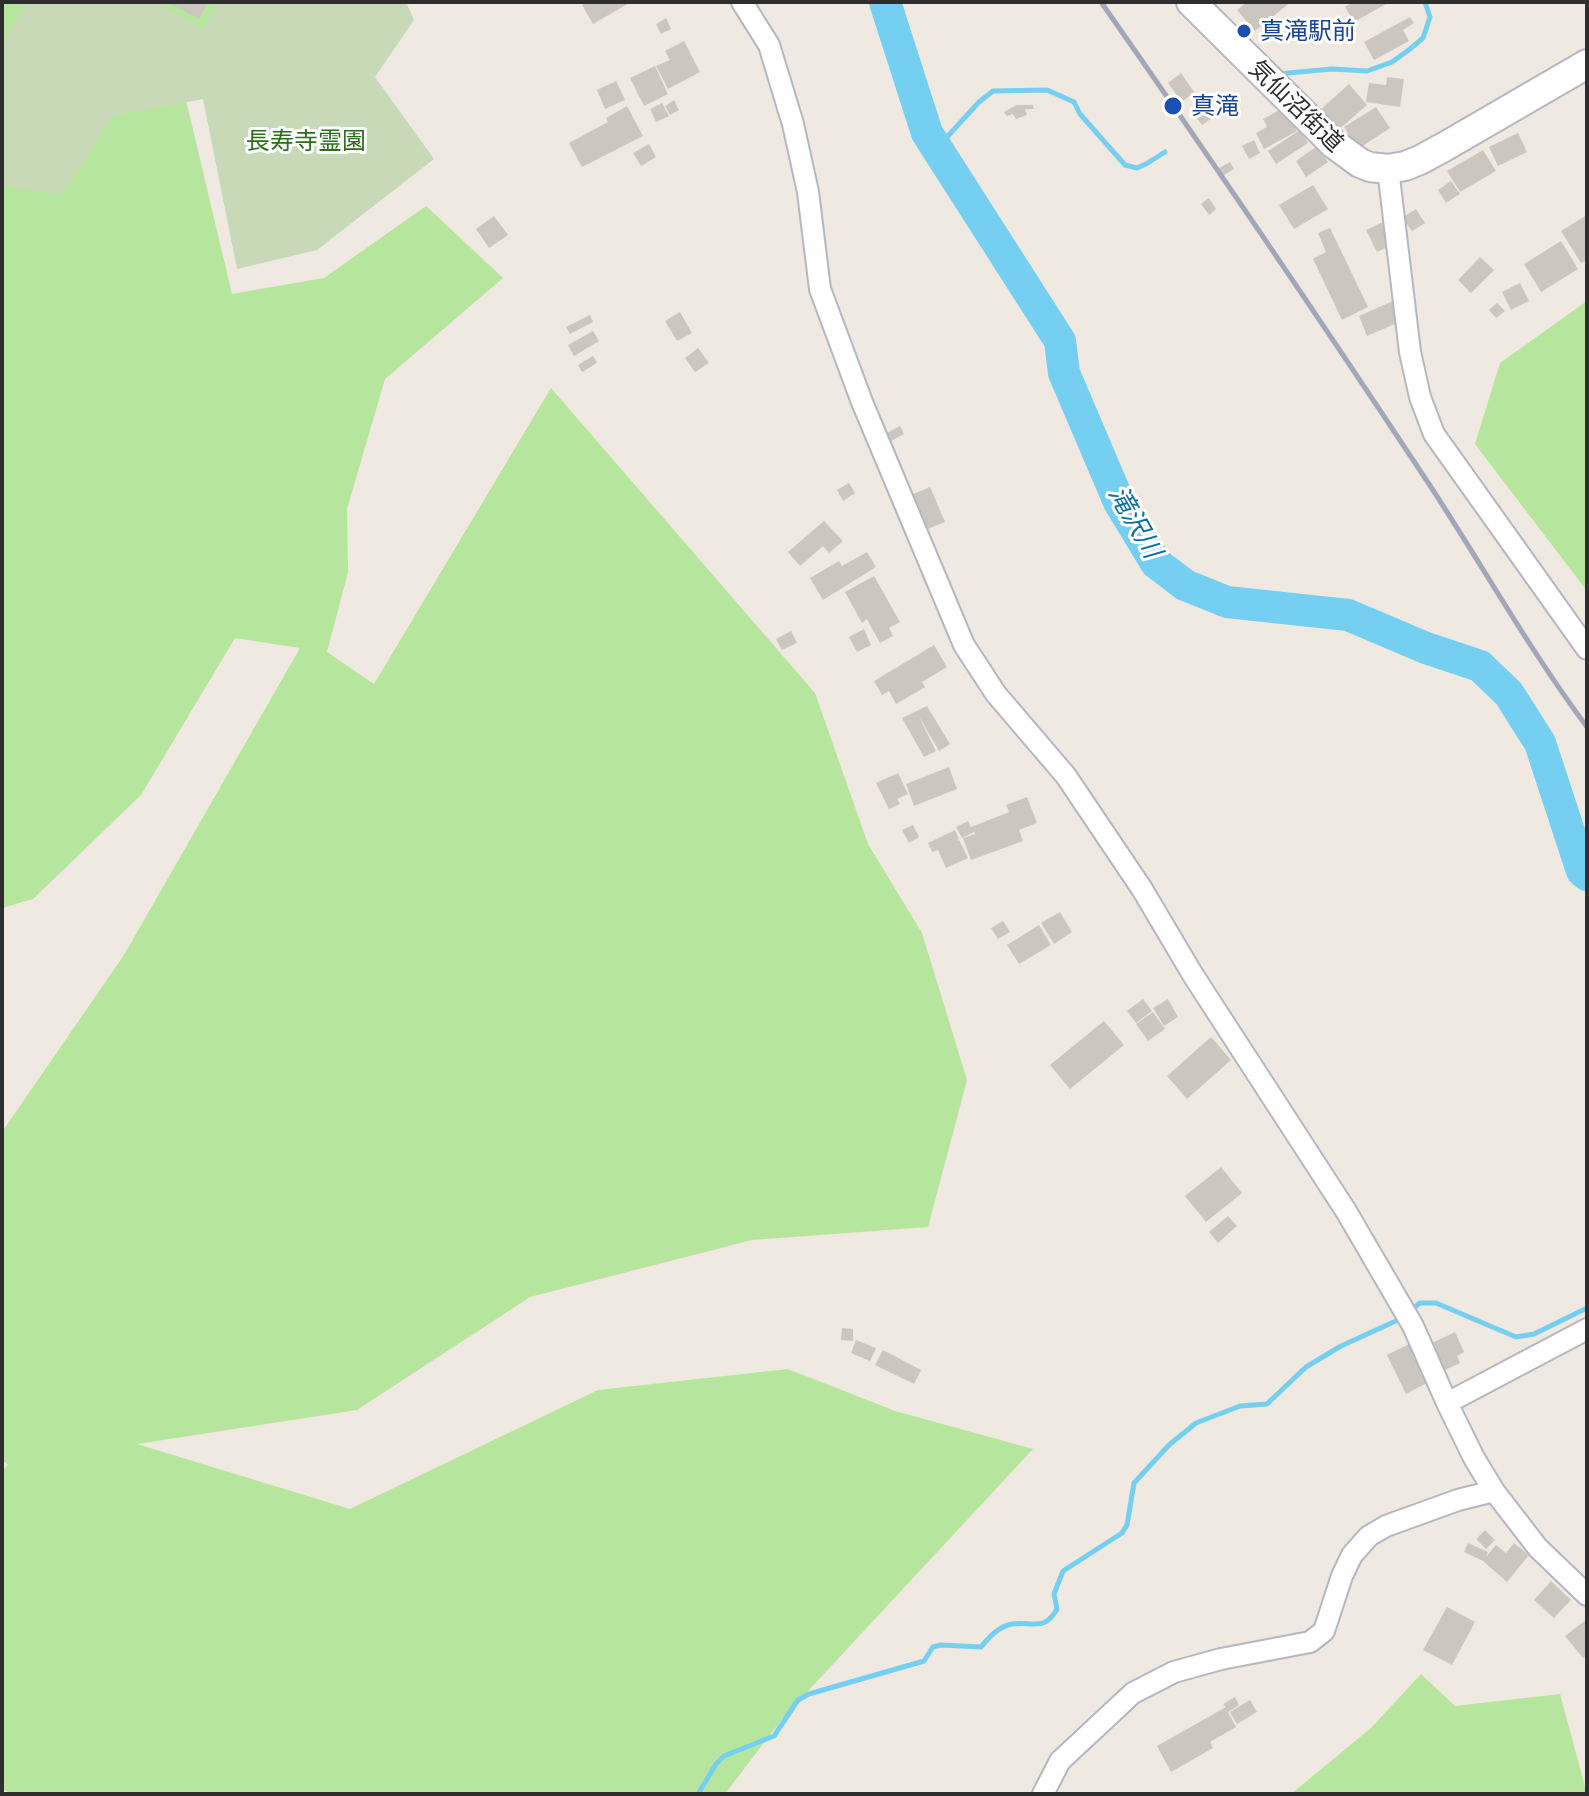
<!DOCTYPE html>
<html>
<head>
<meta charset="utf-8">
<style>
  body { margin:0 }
  #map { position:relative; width:1589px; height:1796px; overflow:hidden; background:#efe9e1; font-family:Lato,sans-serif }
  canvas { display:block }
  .frame { position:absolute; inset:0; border:4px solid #2e2e2e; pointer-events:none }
</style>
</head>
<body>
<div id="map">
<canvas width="1589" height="1796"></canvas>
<div class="frame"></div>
</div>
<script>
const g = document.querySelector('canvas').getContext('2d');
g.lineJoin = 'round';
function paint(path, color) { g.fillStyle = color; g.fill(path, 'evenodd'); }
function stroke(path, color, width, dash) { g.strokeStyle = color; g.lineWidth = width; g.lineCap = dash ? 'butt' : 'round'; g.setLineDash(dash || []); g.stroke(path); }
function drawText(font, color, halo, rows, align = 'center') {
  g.font = font + ' Lato,"Noto Sans JP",sans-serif'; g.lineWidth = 6; g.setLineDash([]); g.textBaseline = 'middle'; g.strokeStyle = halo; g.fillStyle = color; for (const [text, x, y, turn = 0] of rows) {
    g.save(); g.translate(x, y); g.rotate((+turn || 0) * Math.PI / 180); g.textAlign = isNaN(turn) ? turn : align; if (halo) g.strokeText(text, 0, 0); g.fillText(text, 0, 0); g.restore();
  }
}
paint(new Path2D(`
  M2,2H255L181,79L232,294L324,278L426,206L503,278L385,379L347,509L348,572L327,652L374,684L551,388L815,693L868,844L922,933L967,1080L928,1227L752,1240L530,1297L357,1410L137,1444L350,1509L598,1390L788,1369L895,1411L1033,1449L782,1719L725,1794H13L2,1789V1470L8,1465L2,1460V1132L124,955L300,648L235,638L141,795L33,899L2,908Z
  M1587,301V591L1475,444L1500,363Z
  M1421,1674L1455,1706L1560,1694L1587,1794H1291L1371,1728Z`), '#b6e59e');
paint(new Path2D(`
  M28,2H156L203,29L218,2H406L414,20L375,77L434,159L317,250L237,269L203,99L113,116L62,195L2,186V43Z`), '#c8d9b8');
stroke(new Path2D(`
  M1277,74L1332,69L1367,71L1392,62L1410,49L1423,38L1430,17L1425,2
  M945,161L947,137L979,102L993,91L1047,90L1074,102L1080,114L1125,165L1137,168L1146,164L1165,152
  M1411,1310L1420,1303H1436L1516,1337L1534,1334L1587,1308
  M698,1794L716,1764L724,1756L774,1736L798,1700L809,1694L924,1661L933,1647L941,1645L981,1647C990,1636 998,1627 1012,1624C1033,1621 1044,1632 1057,1609L1054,1594L1063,1571L1122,1533L1127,1525L1134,1483L1169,1445L1196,1423L1240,1406L1267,1404L1306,1367L1341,1346L1398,1320L1403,1316`), '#75cff0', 5);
stroke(new Path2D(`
  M885,2L927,133L1060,341L1064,373L1119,502L1156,563L1185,585L1227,602L1348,615L1426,648L1480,666L1509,694L1540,743L1582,871L1587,875`), '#75cff0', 32);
paint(new Path2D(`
  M167,2H208L199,19Z
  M587,2H631L593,24L582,5Z
  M1247,2H1291L1255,31L1237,10Z
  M1353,2H1385L1386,4L1354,22L1345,7Z
  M1410,17L1414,23L1403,30L1409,41L1374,60L1364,42Z
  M666,18L671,29L661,34L656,24Z
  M684,41L700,72L668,89L656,66L670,60L665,51Z
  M655,66L668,94L644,106L630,78Z
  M1181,73L1194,92L1182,102L1168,83Z
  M1387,77L1404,79L1400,107L1366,102L1369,83L1386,85Z
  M616,81L625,100L605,109L597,90Z
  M1349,84L1367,105L1337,131L1319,111Z
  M674,100L679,110L670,115L665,106Z
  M1200,102L1212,118L1202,125L1190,109Z
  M662,103L669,116L656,122L650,109Z
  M1017,105H1033L1034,109H1025L1027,115L1016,119L1013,114L1007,116L1004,112Z
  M627,106L643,136L582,167L569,143L608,122L606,118Z
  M1285,107L1297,131L1264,149L1256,133L1267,127L1263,119Z
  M1376,107L1390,128L1358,149L1344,127Z
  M1300,130L1308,143L1276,164L1268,151Z
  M1518,133L1527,152L1498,166L1489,147Z
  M1254,140L1260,153L1249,159L1242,146Z
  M649,144L656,157L641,166L633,153Z
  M1317,146L1328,162L1306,177L1296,161Z
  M1483,150L1496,171L1460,192L1447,171Z
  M1230,162L1234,169L1224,175L1219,168Z
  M1451,181L1460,194L1446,203L1438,190Z
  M1313,185L1328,209L1294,229L1279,205Z
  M1209,198L1216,209L1209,215L1201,204Z
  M1416,209L1425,223L1412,231L1402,218Z
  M1587,215V260L1581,263L1561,231Z
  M494,216L508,235L489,248L476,229Z
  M1385,221L1395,244L1377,252L1366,230Z
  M1330,228L1368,307L1342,320L1313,259L1326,252L1318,233Z
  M1561,241L1578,269L1541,292L1524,264Z
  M1480,257L1494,270L1471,293L1458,280Z
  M1520,283L1529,301L1511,310L1502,292Z
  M1393,301L1402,321L1367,336L1359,316Z
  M1497,303L1505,311L1496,318L1489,310Z
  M680,312L692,333L677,341L665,321Z
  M590,315L593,322L570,334L566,327Z
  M593,331L599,341L574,356L568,345Z
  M698,348L709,363L695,372L685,358Z
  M593,356L597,363L582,372L578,365Z
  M900,426L904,434L891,441L887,433Z
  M849,483L855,493L843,501L837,490Z
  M930,487L945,522L925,530L911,495Z
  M824,521L843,541L829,553L823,546L800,566L788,552Z
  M867,552L876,567L823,600L810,578L839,561L842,566Z
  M874,576L900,622L889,628L893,636L880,643L867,619L862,623L845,592Z
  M864,629L871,645L857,652L849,637Z
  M791,631L797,643L782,650L776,639Z
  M934,645L947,667L922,682L925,687L896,704L889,691L882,695L874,681Z
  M927,706L950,744L939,751L918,715L936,751L924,757L902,718Z
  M949,767L957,789L914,806L906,784Z
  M898,773L908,794L897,799L900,804L889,809L876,783Z
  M1027,797L1037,823L1019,830L1023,841L971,860L963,838L975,834L974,832L962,838L956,827L968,821L971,827L1009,812L1006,805Z
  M913,825L919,837L909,843L902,830Z
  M955,830L959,839L956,841L959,840L968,858L946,868L938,850L932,852L928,843Z
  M1060,912L1072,932L1054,944L1041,923Z
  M1003,921L1010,932L998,939L991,928Z
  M1039,925L1051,945L1019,964L1007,945Z
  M1143,999L1152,1011L1136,1023L1127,1011Z
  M1168,999L1178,1017L1164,1026L1153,1008Z
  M1153,1012L1165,1029L1148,1041L1136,1024Z
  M1104,1021L1124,1045L1070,1089L1050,1065Z
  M1211,1037L1231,1060L1187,1099L1167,1076Z
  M1221,1167L1242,1193L1206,1222L1185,1196Z
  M1228,1216L1237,1226L1218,1243L1209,1232Z
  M842,1328L853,1329V1341L841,1340Z
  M1455,1332L1464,1352L1457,1356L1460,1363L1445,1370L1432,1343Z
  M856,1340L876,1348L870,1361L851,1353Z
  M1409,1344L1427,1383L1406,1394L1387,1355Z
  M883,1350L921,1370L914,1384L875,1365Z
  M1485,1530L1495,1540L1486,1549L1476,1539Z
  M1468,1543L1488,1552L1486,1557L1496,1545L1506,1553L1514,1543L1529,1555L1507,1582L1483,1561L1464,1552Z
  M1551,1581L1571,1600L1554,1618L1534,1600Z
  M1447,1607L1475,1622L1452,1665L1423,1650Z
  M1587,1619V1655L1583,1658L1565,1636Z
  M1235,1697L1239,1705L1228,1712L1236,1727L1210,1742L1213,1748L1171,1772L1157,1746L1226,1707L1223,1704Z
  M1250,1700L1257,1712L1237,1724L1230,1712Z`), '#cbc7bf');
const street = new Path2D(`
  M742,2L769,45L793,124L808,192L820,289L862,402L964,645L996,694L1066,776L1142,889L1193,975L1346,1211L1413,1326L1447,1403L1474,1458L1494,1491L1538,1548L1587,1595
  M1388,169L1410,352L1420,397L1434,434L1587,649
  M1447,1403L1587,1329
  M1043,1794L1060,1761L1133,1693L1174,1672L1221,1659L1310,1642L1324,1631L1342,1576L1352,1555L1369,1536L1386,1526L1458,1500L1494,1491`);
const secondary = new Path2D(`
  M1191,2L1334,144L1360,163L1370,167L1388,169L1405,166L1420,160L1444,147L1587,64`);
stroke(street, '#b4b7c1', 24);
stroke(secondary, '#b4b7c1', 32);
stroke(street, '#fff', 20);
stroke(secondary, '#fff', 28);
stroke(new Path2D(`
  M1101,2C1211,159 1319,318 1425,478C1480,561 1528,648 1587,727`), '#a3a6b8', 5);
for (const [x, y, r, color] of [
  [1244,31,8,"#1a4fb4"],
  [1173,106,10,"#1a4fb4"]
]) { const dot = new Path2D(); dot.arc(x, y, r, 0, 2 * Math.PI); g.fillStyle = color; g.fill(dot); stroke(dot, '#fff', 3); }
drawText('24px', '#164399', '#fff', [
  ["真滝駅前",1260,31],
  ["真滝",1191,106]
], 'left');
drawText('24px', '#2e2e2e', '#fff', [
  ["気仙沼街道",1296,106,44]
]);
drawText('24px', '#2c6e1b', '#fff', [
  ["長寿寺霊園",306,141]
]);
drawText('italic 26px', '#0d6fa3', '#fff', [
  ["滝沢川",1135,522,60]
]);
</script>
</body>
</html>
